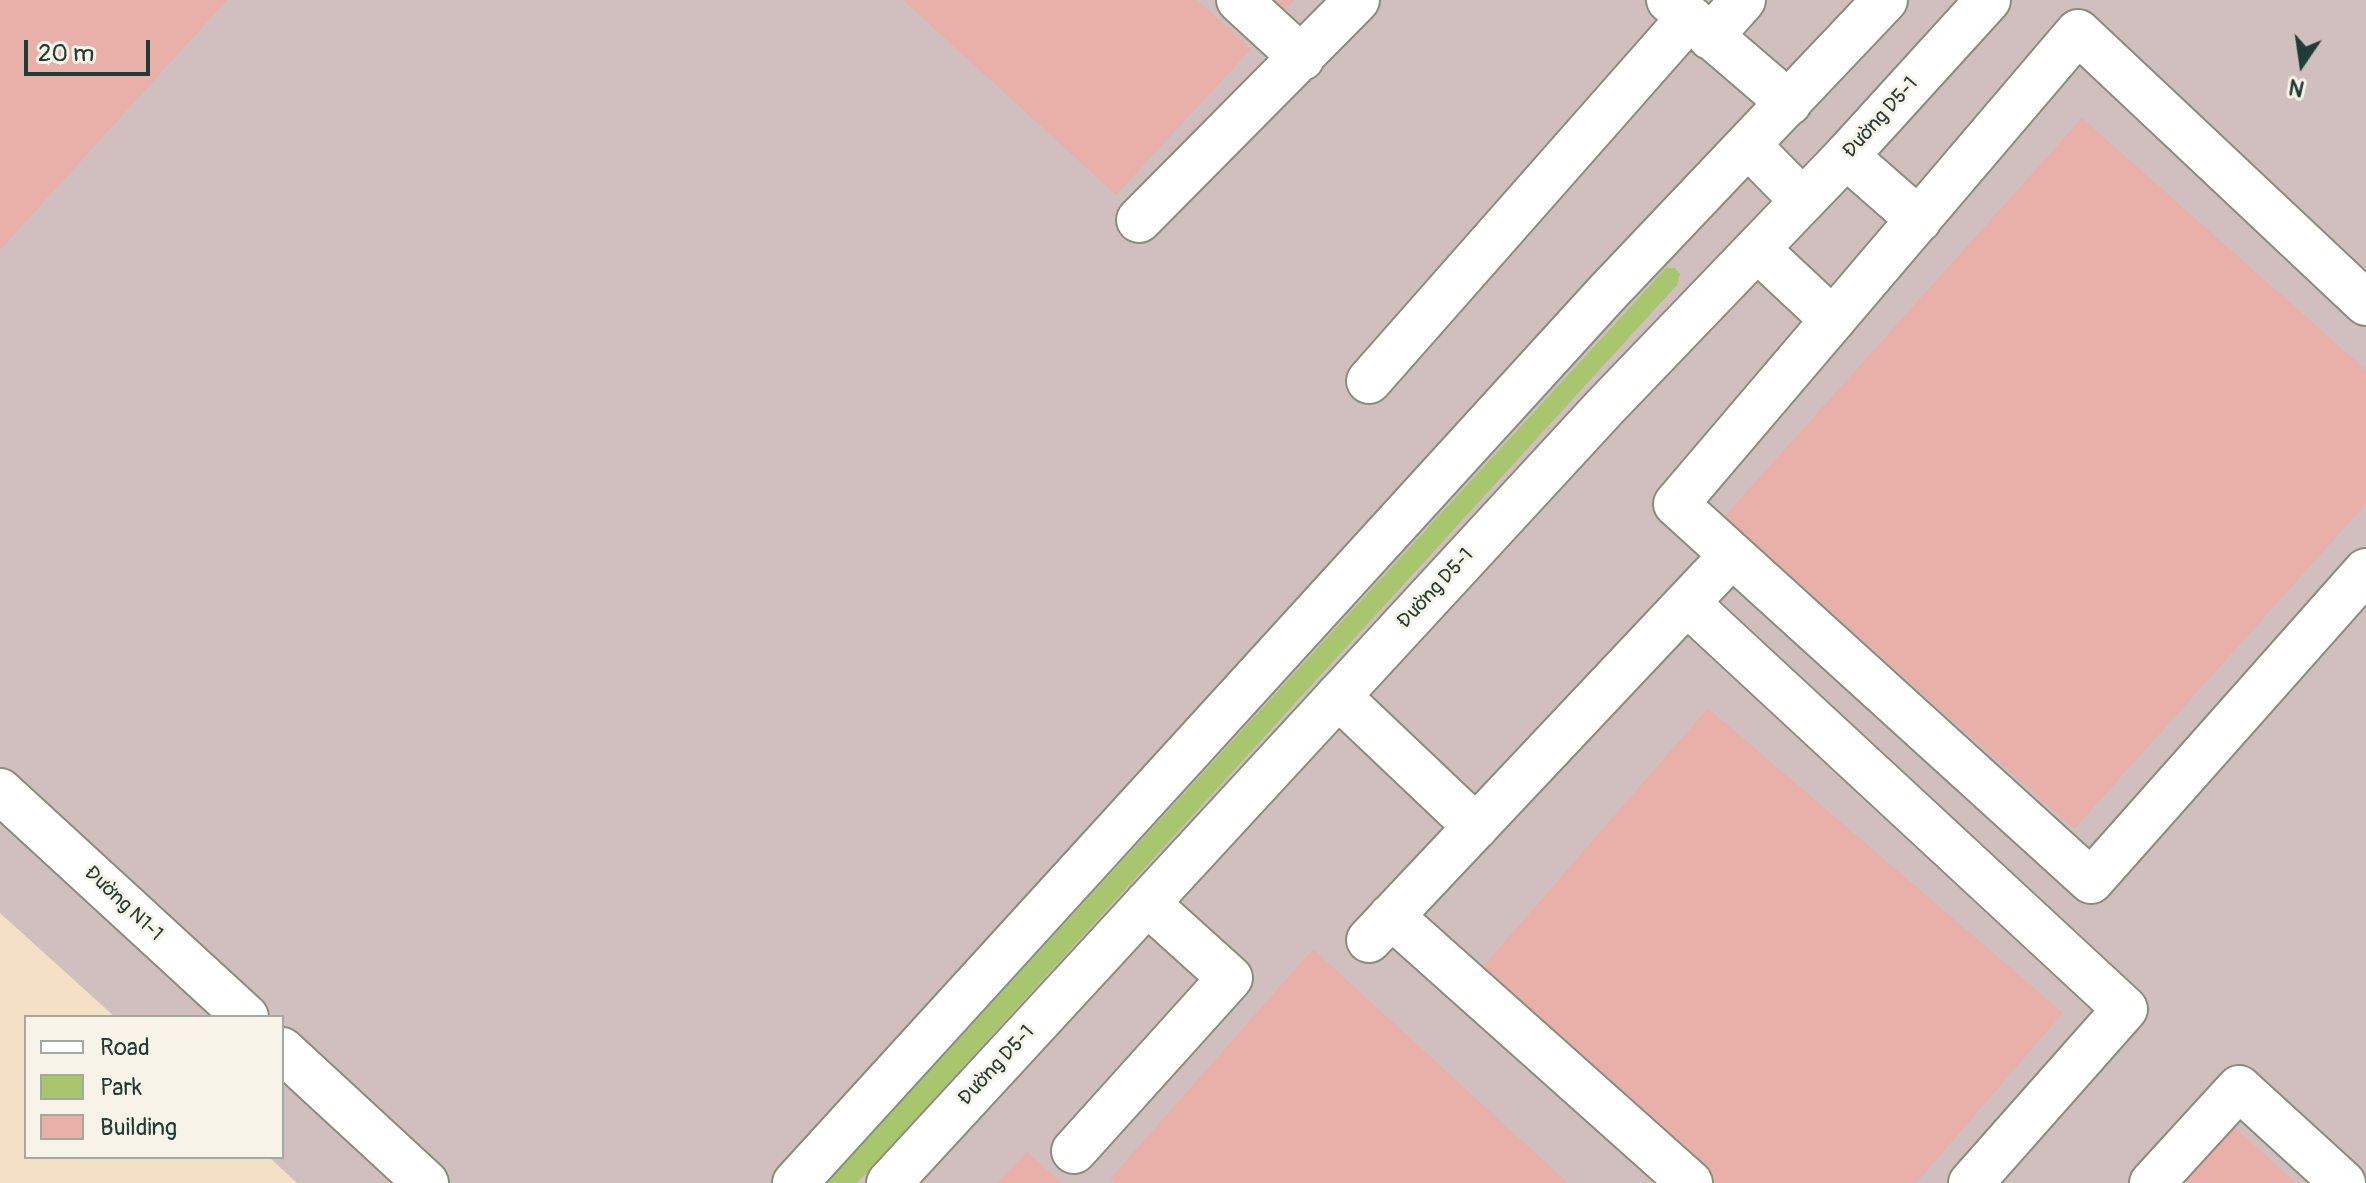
<!DOCTYPE html>
<html>
<head>
<meta charset="utf-8">
<style>
  body { margin:0 }
  #map { position:relative; width:2366px; height:1183px; overflow:hidden; background:#f3e0c5; font-family:Pangolin,sans-serif }
  canvas { display:block }
  .legend { position:absolute; left:24px; top:1015px; width:260px; height:144px; box-sizing:border-box; background:#f7f3e8; border:2px solid #a1aaa0; margin:0; padding:10px 14px; list-style:none; font-size:24px; color:#1f3d34 }
  .legend li { display:flex; align-items:center; gap:16px; height:40px }
  .legend b { width:40px; border:2px solid #a1aaa0 }
  .north { position:absolute; left:2262px; top:24px; width:80px; height:80px; -webkit-text-stroke:6px #f7f3e8; paint-order:stroke; rotate:193deg; font-size:22px; font-weight:700; line-height:32px; text-align:center; color:#1f3d34 }
  .north::after { content:''; display:block; margin:auto; width:28px; height:36px; background:#1f3d34; clip-path:polygon(50% 0,100% 100%,50% 72%,0 100%) }
  .scale { position:absolute; left:24px; top:40px; width:126px; height:36px; box-sizing:border-box; border:4px solid #1f3d34; border-top:0; padding-left:10px; font-size:24px; line-height:28px; white-space:nowrap; color:#1f3d34; -webkit-text-stroke:6px #f7f3e8; paint-order:stroke }
</style>
</head>
<body>
<div id="map">
<canvas width="2366" height="1183"></canvas>
<ul class="legend">
<li><b style="height:10px;background:#fff"></b>Road</li>
<li><b style="height:22px;background:#a8c66e"></b>Park</li>
<li><b style="height:22px;background:#e9afa9"></b>Building</li>
</ul>
<div class="north">N</div>
<div class="scale">20 m</div>
</div>
<script>
const g = document.querySelector('canvas').getContext('2d');
g.lineJoin = 'round';
function paint(path, color) { g.fillStyle = color; g.fill(path, 'evenodd'); }
function stroke(path, color, width, dash) { g.strokeStyle = color; g.lineWidth = width; g.lineCap = dash ? 'butt' : 'round'; g.setLineDash(dash || []); g.stroke(path); }
function drawText(font, color, halo, rows, align = 'center') {
  g.font = font + ' Pangolin,sans-serif'; g.lineWidth = 6; g.setLineDash([]); g.textBaseline = 'middle'; g.strokeStyle = halo; g.fillStyle = color; for (const [text, x, y, turn = 0] of rows) {
    g.save(); g.translate(x, y); g.rotate((+turn || 0) * Math.PI / 180); g.textAlign = isNaN(turn) ? turn : align; if (halo) g.strokeText(text, 0, 0); g.fillText(text, 0, 0); g.restore();
  }
}
paint(new Path2D(`
  M0,0H2366V1183H297L269,1157H282V1017H115L0,913Z`), '#d1bfbf');
paint(new Path2D(`
  M1666,268H1675L1680,274L1677,285L857,1183H827Z`), '#a8c66e');
paint(new Path2D(`
  M0,0H227L0,250Z
  M903,0H1197L1251,49L1116,195Z
  M1266,0H1295L1281,14Z
  M2082,118L2366,370V504L2074,829L1724,517Z
  M1708,708L2063,1013L1916,1183H1698L1467,985Z
  M1313,949L1568,1183H1115L1110,1179Z
  M2220,1114L2296,1183H2157Z
  M1027,1152L1062,1183H996Z`), '#e9afa9');
const minor = new Path2D(`
  M1239,0L1302,58
  M1669,0L1789,103
  M1710,37L1743,0
  M1846,156L1919,220
  M1139,220L1357,0
  M1757,249L1833,320
  M2366,303L2078,32L1676,504L2091,881L2366,571
  M1369,381L1689,18
  M1687,603L2125,1009L1971,1183
  M1338,696L1476,827
  M0,791L246,1017
  M1391,916L1690,1183
  M1369,940L1732,555
  M282,1050L426,1183
  M1074,1151L1230,978L1147,903
  M2152,1183L2239,1088L2343,1183`);
const major = new Path2D(`
  M1748,145L1803,201
  M795,1183L1607,293L1885,0
  M889,1183L1605,407L1846,156L1988,0`);
stroke(minor, '#898e7c', 48);
stroke(major, '#898e7c', 48);
stroke(minor, '#fff', 44);
stroke(major, '#fff', 44);
drawText('20px', '#1f3d34', '#f7f3e8', [
  ["Đường D5-1",1881,118,-48],
  ["Đường D5-1",1436,589,-47],
  ["Đường N1-1",123,904,43],
  ["Đường D5-1",997,1066,-47]
]);
</script>
</body>
</html>
